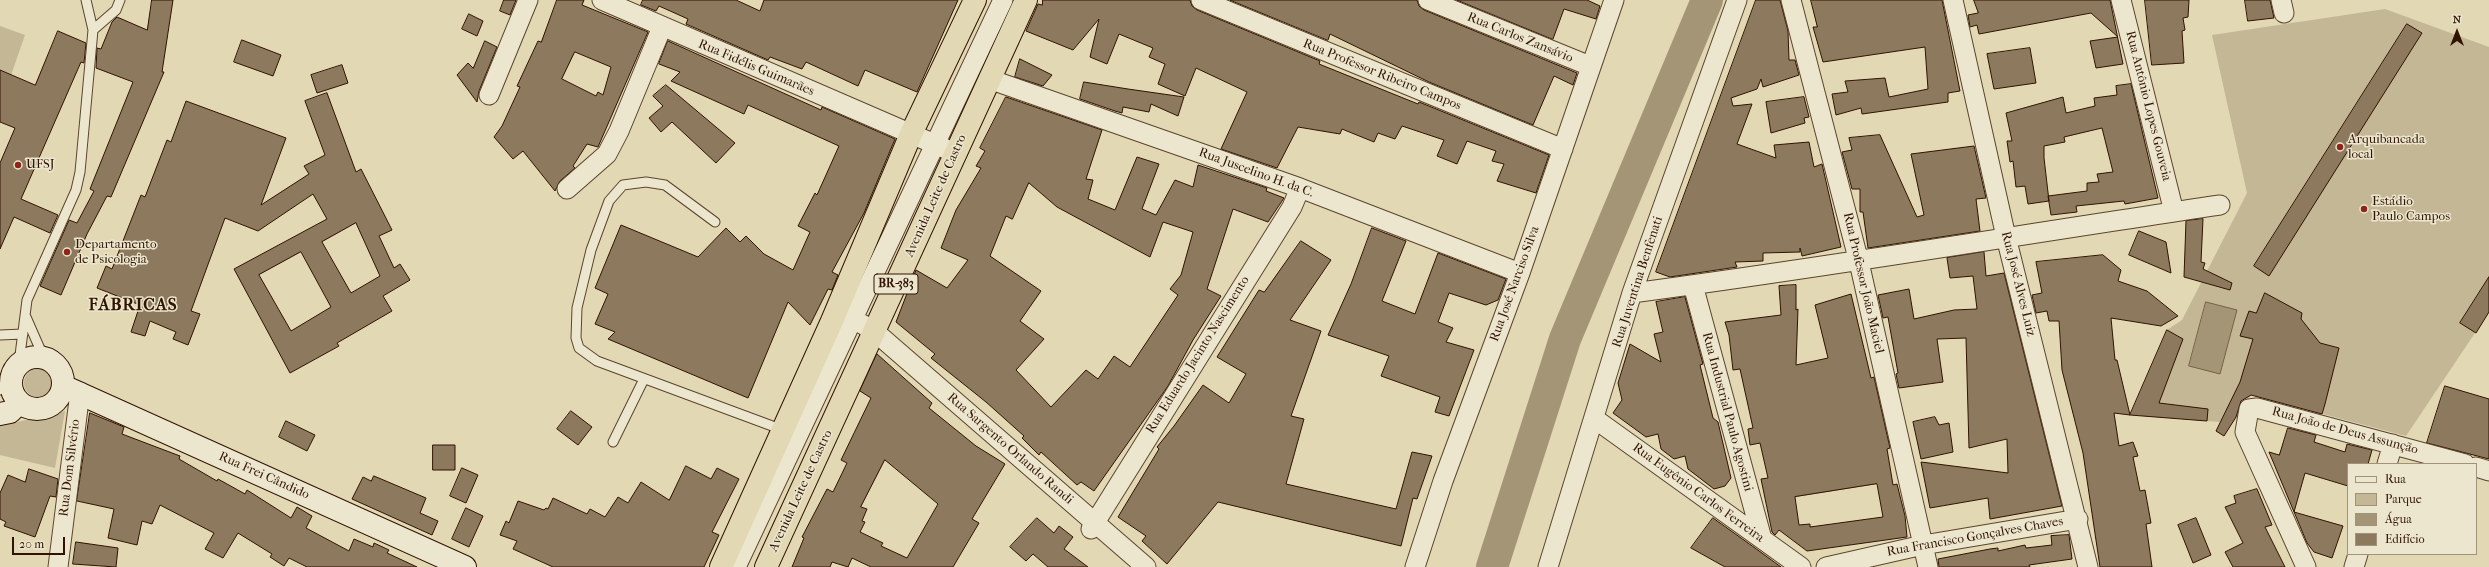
<!DOCTYPE html>
<html>
<head>
<meta charset="utf-8">
<style>
  body { margin:0 }
  #map { position:relative; width:2489px; height:567px; overflow:hidden; background:#e2d8b4; font-family:"IM FELL French Canon",serif }
  canvas { display:block }
  .legend { position:absolute; left:2347px; top:463px; width:130px; height:92px; box-sizing:border-box; background:#ece6ce; border:1px solid #a1927c; margin:0; padding:5px 7px; list-style:none; font-size:12px; color:#301300 }
  .legend li { display:flex; align-items:center; gap:8px; height:20px }
  .legend b { width:20px; border:1px solid #a1927c }
  .north { position:absolute; left:2437px; top:12px; width:40px; height:40px; -webkit-text-stroke:3px #ece6ce; paint-order:stroke; rotate:0deg; font-size:11px; font-weight:700; line-height:16px; text-align:center; color:#301300 }
  .north::after { content:''; display:block; margin:auto; width:14px; height:18px; background:#301300; clip-path:polygon(50% 0,100% 100%,50% 72%,0 100%) }
  .scale { position:absolute; left:12px; top:537px; width:53px; height:18px; box-sizing:border-box; border:2px solid #301300; border-top:0; padding-left:5px; font-size:12px; line-height:14px; white-space:nowrap; color:#301300; -webkit-text-stroke:3px #ece6ce; paint-order:stroke }
</style>
</head>
<body>
<div id="map">
<canvas width="2489" height="567"></canvas>
<ul class="legend">
<li><b style="height:5px;background:#ece6ce"></b>Rua</li>
<li><b style="height:11px;background:#c4b795"></b>Parque</li>
<li><b style="height:11px;background:#a59577"></b>Água</li>
<li><b style="height:11px;background:#8d795e"></b>Edifício</li>
</ul>
<div class="north">N</div>
<div class="scale">20 m</div>
</div>
<script>
const g = document.querySelector('canvas').getContext('2d');
g.lineJoin = 'round';
function paint(path, color) { g.fillStyle = color; g.fill(path, 'evenodd'); }
function stroke(path, color, width, dash) { g.strokeStyle = color; g.lineWidth = width; g.lineCap = dash ? 'butt' : 'round'; g.setLineDash(dash || []); g.stroke(path); }
function drawText(font, color, halo, rows, align = 'center') {
  g.font = font + ' "IM FELL French Canon",serif'; g.lineWidth = 3; g.setLineDash([]); g.textBaseline = 'middle'; g.strokeStyle = halo; g.fillStyle = color; for (const [text, x, y, turn = 0] of rows) {
    g.save(); g.translate(x, y); g.rotate((+turn || 0) * Math.PI / 180); g.textAlign = isNaN(turn) ? turn : align; if (halo) g.strokeText(text, 0, 0); g.fillText(text, 0, 0); g.restore();
  }
}
paint(new Path2D(`
  M2385,9L2489,47V312L2406,436L2251,395L2233,423L2130,415L2167,330L2182,320L2247,193L2212,35Z
  M0,26L25,35L11,75L0,70Z
  M24 383a14 14 0 1 1 28 0a14 14 0 1 1-28 0Z
  M65,411L55,468L0,455V426Z`), '#c4b795');
const water = new Path2D(`
  M2206,302L2237,310L2220,374L2189,366Z`);
paint(water, '#a59577');
stroke(water, '#766147', 1);
stroke(new Path2D(`
  M1492,567L1565,339L1707,0`), '#a59577', 32);
const building = new Path2D(`
  M152,0H173L162,72H164L111,197L107,196L87,234L61,295L40,286L69,220L77,223L94,191L90,189L133,82L96,68L97,48L101,49L112,22L117,17L147,30Z
  M504,0H516L510,15L500,11Z
  M557,0H584L582,5L648,32L598,147L587,144L573,166L575,168L560,181L555,191L523,151L513,159L494,137L502,126L520,87L517,86L538,41L541,42ZM575,52L611,67L603,95L598,92L596,96L562,79Z
  M643,0H736L760,11L764,0H958L917,92L865,70L858,86L806,62L802,69L770,57L768,60L686,24L688,19L659,6L656,11L641,5Z
  M1043,0H1190L1192,6L1197,10L1320,61L1319,64L1418,104L1419,102L1549,155L1536,193L1497,181L1504,164L1492,161L1496,151L1467,141L1457,164L1437,156L1444,140L1402,126L1395,139L1378,133L1374,142L1342,129L1340,134L1298,127L1277,168L1221,149L1247,92L1196,68L1185,96L1158,84L1165,64L1149,57L1153,48L1119,34L1107,64L1090,57L1099,19L1073,50L1026,31L1038,4L1042,5Z
  M1230,0H1417L1419,6L1424,10L1577,73L1573,85L1554,76L1533,125L1429,82L1330,34L1328,40Z
  M1457,0H1587L1600,6L1596,19L1564,9L1553,39Z
  M1756,0H1780L1788,31L1789,60H1795L1799,75L1763,87L1761,79L1757,89L1731,98L1733,106L1752,104L1737,144L1776,158L1774,145L1809,142L1814,167L1822,164L1841,247L1802,256L1800,248V252L1763,253V261L1735,262L1737,267L1670,277L1656,272Z
  M1811,0H1942L1960,91L1948,93V102L1862,114L1861,108L1836,115L1832,94L1848,92L1845,81L1885,78L1889,97L1928,89L1925,47L1823,62L1813,27H1817Z
  M1974,0H2110L2123,64L2096,68L2090,41L2118,37L2091,13L1979,34L1977,25L1970,27L1968,15L1978,13Z
  M2145,0H2189L2188,17L2183,18L2185,30L2182,31L2184,63L2152,65Z
  M2245,0H2270L2274,18L2248,21Z
  M469,14L483,21L477,36L462,29Z
  M2407,24L2422,33L2269,276L2254,266Z
  M58,31L86,43L84,63L81,62L21,199L58,215L50,233L14,217L0,249V163L15,128L0,122V70L35,85Z
  M242,40L281,55L273,76L234,62Z
  M485,41L497,47L479,91L477,102L457,75L468,63L473,68Z
  M668,41L821,110L822,107L895,139L864,213L832,272L838,275L832,290L828,289L810,325L788,302L748,398L608,339L615,332L595,324L608,294L595,288L621,225L698,257L726,228L740,242L746,236L764,254L793,270L810,232L798,226L815,193L817,195L839,146L748,105L744,114L671,81L680,72L659,64Z
  M2030,48L2036,83L1994,89L1987,54Z
  M1020,59L1052,75L1043,86L1015,77Z
  M342,65L348,83L317,93L311,75Z
  M1084,82L1128,89L1184,97L1178,116L1151,104L1149,112L1123,107L1122,113L1115,111L1080,99Z
  M2131,84L2158,198L2125,204L2124,201L2076,206L2077,212L2051,215L2048,196L2087,191V183L2099,182L2097,174L2113,172L2102,128L2064,137L2065,142L2044,146V158L2049,201L2028,204L2025,186L2016,187L2013,161L2010,162L2007,141H2012L2006,113L2063,97L2066,113L2095,106L2094,98L2117,95L2116,86Z
  M666,85L735,143L716,163L672,122L661,132L649,118L663,106L653,96Z
  M327,93L356,172L361,169L392,230L379,236L394,268L400,264L410,280L383,296L392,311L337,343L339,346L290,373L234,269L327,219L313,194L258,231L225,218L191,311L200,314L188,345L173,339L176,332L150,321L145,336L131,332L140,305L97,288L106,266L112,269L141,195L145,197L167,140L171,142L186,101L286,138L261,205L309,174L304,166L325,155L305,101ZM356,223L380,276L351,293L322,242ZM301,252L331,307L291,331L259,275Z
  M1006,97L1102,130L1086,179L1093,180L1088,199L1115,210L1137,157L1159,164L1142,209L1156,215L1175,180L1193,187L1198,165L1267,188L1266,191L1284,198L1268,222L1233,209L1207,289L1221,296L1193,340L1168,386L1094,491L1081,482L1077,485L1041,452L1039,455L1022,438L1024,436L986,402L931,358L935,354L896,322L916,270L947,288L968,260L941,248L956,210L981,168L976,166L985,151L980,148ZM1029,183L1057,207L1150,257L1163,222L1193,232L1181,275L1170,289L1178,295L1130,367L1114,356L1098,379L1086,370L1051,407L1016,370L1044,339L1020,321L1041,291L990,256L1006,216L1012,219Z
  M1804,97L1809,117L1804,118L1805,123L1771,133L1766,102Z
  M1880,135L1917,217L1924,215L1911,154L1974,146L1986,198L1976,199L1980,231L1868,248L1863,212H1860V189H1852L1842,152L1852,150L1849,138Z
  M2203,219L2201,262L2205,263L2203,269L2232,283L2230,290L2184,277L2186,221Z
  M1372,228L1406,241L1382,301L1415,314L1438,253L1506,279L1498,300L1486,305L1449,293L1438,322L1453,328L1446,342L1474,350L1449,416L1435,412L1440,397L1381,376L1389,356L1328,335L1351,284Z
  M2139,231L2166,242L2171,273L2129,255Z
  M1301,241L1331,260L1290,320L1321,331L1291,416L1304,419L1286,484L1396,509L1412,452L1432,456L1417,499L1413,498L1401,546L1218,502L1167,564L1142,541L1146,536L1118,517L1159,449L1157,447L1174,426L1203,385L1229,403L1246,374L1217,357L1259,290L1264,292Z
  M1984,252L1986,276L2004,273L2062,506L1990,519L1988,498L1930,508L1921,462L2008,473L2007,439L1969,448L1966,338L1937,339L1943,382L1899,388L1896,374L1898,373L1888,317L1883,318L1878,295L1909,289L1914,319L1954,310L1977,309L1973,276L1950,278L1947,258Z
  M2103,255L2121,270L2118,281L2147,291L2178,316L2161,326L2111,318L2115,360H2117L2130,415L2114,413L2119,446L2133,442L2138,456L2133,457L2140,491L2145,490L2151,523L2146,524L2152,567H2100L2083,453L2062,370L2059,321H2049L2047,311L2036,313L2032,295L2042,293L2036,262Z
  M2489,277V312L2476,333L2460,323Z
  M1796,285V310L1798,309L1796,365L1828,358L1815,305L1851,294L1871,378L1874,377L1890,448L1887,449L1893,485L1897,484L1905,516L1907,537L1807,551L1779,530L1775,535L1772,532L1761,479L1768,478L1760,443L1750,445L1748,429L1753,428L1740,369L1733,370L1729,335L1725,322L1781,315L1779,286ZM1877,484L1883,517L1810,527V524L1799,525L1795,497Z
  M2265,293L2302,313L2301,319L2320,343L2339,348L2325,404L2322,414L2251,395L2241,401L2236,417L2224,436L2216,431L2240,382L2253,339L2240,336L2249,311L2256,313Z
  M1685,297L1703,364L1700,365L1713,418L1718,422L1731,478L1725,486L1714,489L1688,469L1685,456L1674,459L1661,449L1658,434L1646,437L1613,413L1622,400L1618,383L1630,344L1661,362L1654,334L1663,332L1656,302Z
  M2167,330L2183,339L2159,403L2208,409L2207,421L2130,415Z
  M877,354L932,403L929,408L976,446L1005,464L972,519L979,523L953,567H871L852,558L848,567L832,562L830,567H792L804,538L802,537L827,489L833,492L847,463L841,460L871,398L860,391ZM885,460L938,504L907,558L881,546L883,543L860,532L865,522L862,521L867,509L861,507Z
  M2445,386L2489,399V459L2427,443Z
  M571,411L592,427L578,445L557,429Z
  M90,413L124,427L122,434L180,456L179,459L217,481L218,479L245,494L247,490L291,518L297,507L312,516L306,528L349,551L354,539L373,547L374,543L389,550L387,553L417,567H307L289,558L284,566L270,557L272,554L238,533L223,558L205,549L214,533L160,505L152,524L142,521L137,545L108,538L114,509L77,501Z
  M1935,417L1939,425L1949,423L1953,452L1921,459L1913,422Z
  M286,421L315,435L307,451L279,437Z
  M2288,428L2316,435L2314,442L2345,452L2347,444L2372,450L2368,464H2348V486L2305,473L2294,512L2343,526L2332,558L2314,552L2307,543L2302,531L2269,452L2279,455Z
  M433,445H455V470H433Z
  M686,466L711,479L717,468L739,479L712,532L719,535L704,567H553L513,549L517,541L500,535L506,521L509,523L518,501L544,510L546,508L548,509L553,498L587,514L590,509L605,517L618,497L628,503L641,482L669,500Z
  M462,468L478,475L466,503L450,496Z
  M29,469L58,479L56,497L50,496L35,537L4,526L6,522L0,519V493L8,475L25,482Z
  M374,476L426,498L420,513L438,521L432,535L352,499L363,477L371,481Z
  M2257,489L2272,525L2265,527L2285,567H2233L2225,552L2243,543L2225,507L2236,503L2234,496Z
  M466,508L483,516L469,547L452,539Z
  M1037,518L1054,533L1059,526L1073,537L1064,549L1088,567H1048L1033,554L1026,561L1010,547Z
  M1713,518L1755,548L1781,567H1725L1691,548Z
  M2196,518L2211,555L2193,563L2178,525Z
  M2069,535L2072,559L2029,565L2030,567H1939L1938,559L1990,549L1998,548V551L2025,545L2026,548L2052,545L2051,536Z
  M76,542L118,548L116,567L73,564Z`);
paint(building, '#8d795e');
stroke(building, '#301300', 1);
const lane = new Path2D(`
  M93,30L116,10L120,0
  M715,222L665,185L646,182L623,185L609,201L591,250L577,308L576,338L579,348L597,361L783,430
  M26,317L44,358
  M0,335L23,334
  M19,363L27,300L76,190L80,172L93,30L86,0
  M0,390L10,379
  M613,442L644,379`);
const street = new Path2D(`
  M602,0L946,149
  M1201,0L1563,149
  M1428,0L1590,66
  M1791,0L1859,262L1928,567
  M1953,0L2006,237L2088,567
  M2121,0L2174,212
  M2281,0L2284,13
  M989,79L1300,188L1520,273
  M489,95L528,0
  M567,189L607,154L619,131L662,27
  M1693,285L1762,539
  M1632,293C1829,267 2024,234 2220,205
  M862,324L874,331L1146,567
  M1595,419L1801,567
  M2387,464L2393,444
  M2476,467L2489,471
  M1091,529L1292,207L1300,188
  M58,567L80,392
  M736,567L1003,0
  M1415,567L1443,481L1520,273L1614,0
  M1548,567L1632,293L1737,0
  M1826,567L1923,545L2078,519
  M2306,567L2245,432L2249,409L2257,408L2465,464
  M2354,567L2358,554`);
const secondary = new Path2D(`
  M11 383a26 26 0 1 1 52 0a26 26 0 1 1-52 0Z
  M63,386L465,567
  M0,414L10,412L19,403`);
const highway = new Path2D(`
  M721,567L832,321L911,134L975,0
  M766,567L1026,0`);
stroke(lane, '#5c442d', 11);
stroke(street, '#5c442d', 21);
stroke(secondary, '#301300', 24);
stroke(highway, '#301300', 24);
stroke(lane, '#ece6ce', 9);
stroke(street, '#ece6ce', 19);
stroke(secondary, '#ece6ce', 22);
stroke(highway, '#e2d8b4', 22);
for (const [x, y, r, color] of [
  [2340,147,4,"#8f2418"],
  [18,165,4,"#8f2418"],
  [2364,209,4,"#8f2418"],
  [67,252,4,"#8f2418"]
]) { const dot = new Path2D(); dot.arc(x, y, r, 0, 2 * Math.PI); g.fillStyle = color; g.fill(dot); stroke(dot, '#ece6ce', 1.5); }
for (const [x, y, w] of [
  [896,284,44]
]) { const box = new Path2D(); box.roundRect(x - w / 2, y - 10, w, 20, 3); g.fillStyle = '#ece6ce'; g.fill(box); stroke(box, '#301300', 1); }
drawText('bold 12px', '#301300', null, [
  ["BR-383",896,284]
]);
drawText('13px', '#301300', '#ece6ce', [
  ["Rua Carlos Zansávio",1520,38,22],
  ["Rua Fidélis Guimarães",756,68,23],
  ["Rua Professor Ribeiro Campos",1382,75,22],
  ["Rua Antônio Lopes Gouveia",2148,106,76],
  ["Rua Juscelino H. da C.",1256,173,20],
  ["Avenida Leite de Castro",936,196,-66],
  ["Rua Juventina Benfenati",1638,282,-72],
  ["Rua Professor João Maciel",1863,283,77],
  ["Rua José Narciso Silva",1515,284,-70],
  ["Rua José Alves Luiz",2018,284,76],
  ["Rua Eduardo Jacinto Nascimento",1198,355,-58],
  ["Rua Industrial Paulo Agostini",1727,412,75],
  ["Rua João de Deus Assunção",2345,431,15],
  ["Rua Sargento Orlando Randi",1010,449,41],
  ["Rua Dom Silvério",70,468,-83],
  ["Rua Frei Cândido",264,476,24],
  ["Avenida Leite de Castro",801,491,-65],
  ["Rua Eugênio Carlos Ferreira",1698,493,36],
  ["Rua Francisco Gonçalves Chaves",1975,537,-10]
]);
drawText('13px', '#301300', '#ece6ce', [
  ["Arquibancada",2348,140],
  ["local",2348,155],
  ["UFSJ",26,165],
  ["Estádio",2372,202],
  ["Paulo Campos",2372,217],
  ["Departamento",75,245],
  ["de Psicologia",75,260]
], 'left');
g.letterSpacing = '1px';
drawText('bold 17px', '#301300', '#ece6ce', [
  ["FÁBRICAS",133,306]
]);
g.letterSpacing = '0px';
</script>
</body>
</html>
